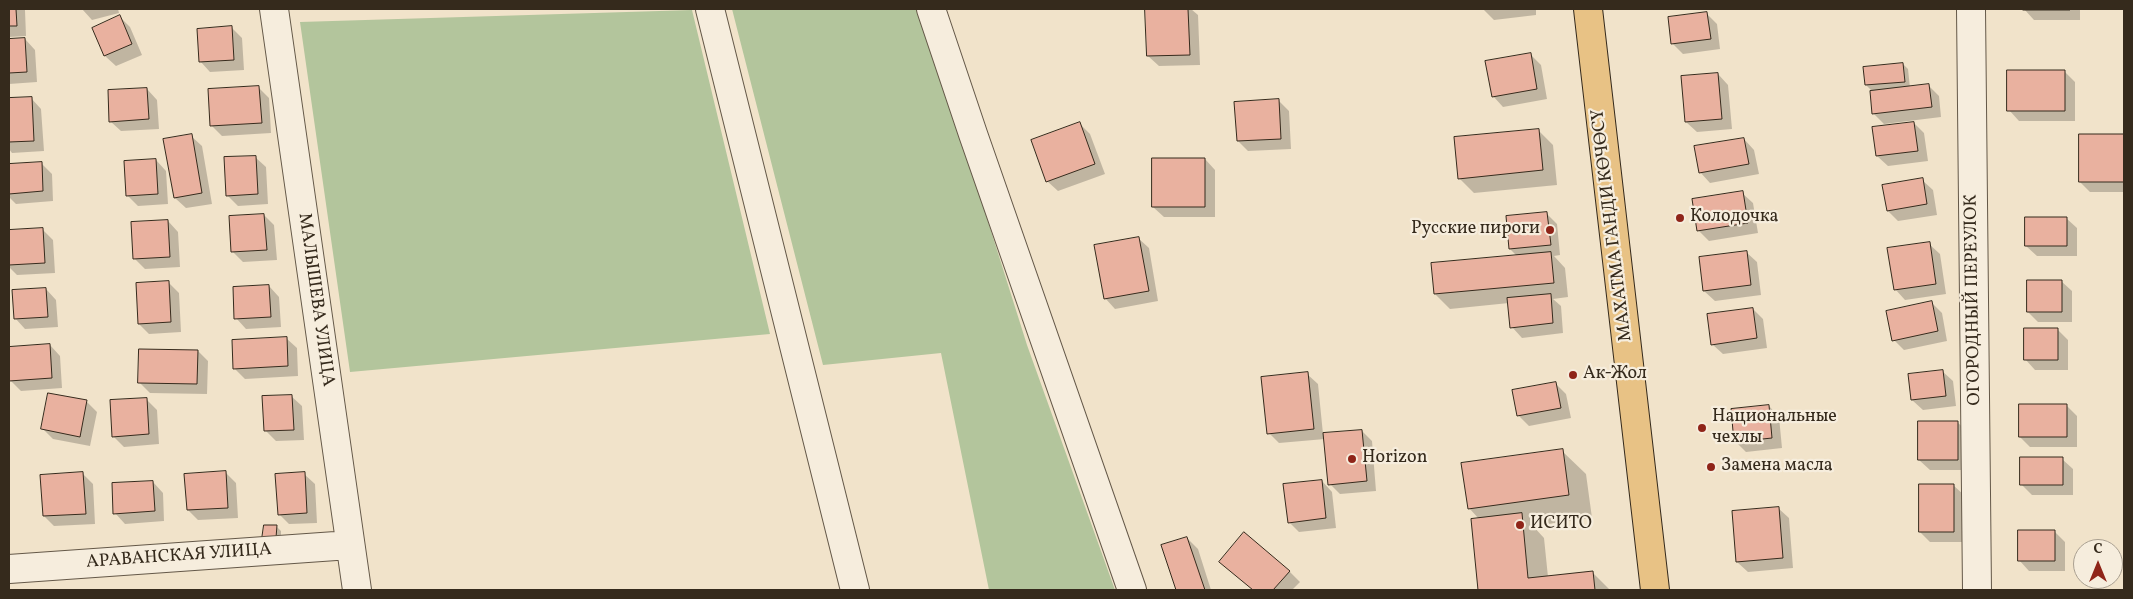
<!DOCTYPE html>
<html>
<head>
<meta charset="utf-8">
<style>
  body { margin:0 }
  #map { position:relative; width:2133px; height:599px; overflow:hidden; background:#f1e3ca; font-family:Vollkorn,serif }
  canvas { display:block }
  .frame { position:absolute; inset:0; border:10px solid #352a1c; pointer-events:none }
  .north { position:absolute; left:2073px; top:539px; width:50px; height:50px; box-sizing:border-box; background:#f6eddd; border:1px solid #a99f90; border-radius:50%; rotate:0deg; font-size:14px; font-weight:700; line-height:20px; text-align:center; color:#352a1c }
  .north::after { content:''; display:block; margin:auto; width:18px; height:22px; background:#8f2418; clip-path:polygon(50% 0,100% 100%,50% 72%,0 100%) }
</style>
</head>
<body>
<div id="map">
<canvas width="2133" height="599"></canvas>
<div class="frame"></div>
<div class="north">С</div>
</div>
<script>
const g = document.querySelector('canvas').getContext('2d');
g.lineJoin = 'round';
function paint(path, color) { g.fillStyle = color; g.fill(path, 'evenodd'); }
function stroke(path, color, width, dash) { g.strokeStyle = color; g.lineWidth = width; g.lineCap = dash ? 'butt' : 'round'; g.setLineDash(dash || []); g.stroke(path); }
function drawText(font, color, halo, rows, align = 'center') {
  g.font = font + ' Vollkorn,serif'; g.lineWidth = 4.5; g.setLineDash([]); g.textBaseline = 'middle'; g.strokeStyle = halo; g.fillStyle = color; for (const [text, x, y, turn = 0] of rows) {
    g.save(); g.translate(x, y); g.rotate((+turn || 0) * Math.PI / 180); g.textAlign = isNaN(turn) ? turn : align; if (halo) g.strokeText(text, 0, 0); g.fillText(text, 0, 0); g.restore();
  }
}
paint(new Path2D(`
  M732,9H921L1027,345L1115,590H989L941,353L823,365Z
  M692,10L770,334L350,372L300,22Z`), '#b3c59c');
paint(new Path2D(`
  M9,9L25,10L26,36L9,37Z
  M82,9H118L119,13L92,20Z
  M1146,9H1191L1198,15L1200,65L1159,66L1148,56Z
  M1483,9H1536V15L1494,20Z
  M2024,9H2080V20H2034Z
  M1706,13L1717,24L1720,49L1683,54L1673,44L1669,18Z
  M120,17L130,27L142,55L116,66L105,56L93,28Z
  M232,28L242,38L244,70L210,72L200,61Z
  M25,39L35,50L37,82L9,84V40Z
  M1530,54L1541,65L1547,99L1503,107L1493,96Z
  M1903,64L1908,69L1910,88L1928,85L1939,96L1941,117L1884,124L1873,113V92L1866,85Z
  M2064,71L2075,82V121H2019L2009,110Z
  M1718,74L1728,85L1732,129L1697,132L1686,122Z
  M259,88L269,98L271,133L222,136L212,126Z
  M147,89L157,100L159,129L121,131L110,121Z
  M31,98L41,109L44,151L12,153L9,149V100Z
  M1278,100L1289,111L1291,149L1248,151L1238,141Z
  M1914,123L1924,133L1928,161L1888,166L1877,156Z
  M1080,124L1090,134L1105,174L1058,191L1047,181Z
  M1538,130L1553,145L1557,185L1474,193L1459,178Z
  M2080,135H2124V192H2090L2080,182Z
  M191,136L202,146L212,204L186,208L175,198Z
  M1744,139L1754,150L1759,174L1710,183L1700,172Z
  M255,157L266,167L268,204L238,206L227,195Z
  M1205,159L1215,170V217H1164L1153,207Z
  M156,160L166,171L168,204L138,206L127,195Z
  M41,163L52,174L53,201L16,204L9,197V165Z
  M1922,180L1933,190L1937,215L1898,221L1888,211Z
  M1742,193L1753,203L1758,233L1709,241L1698,230Z
  M1547,214L1557,224L1560,255L1554,256L1565,268L1568,297L1553,299L1561,306L1563,333L1522,338L1512,327L1509,303L1450,309L1435,294L1517,256L1510,249Z
  M264,215L274,225L277,260L243,262L232,251Z
  M2066,218L2077,228V256H2037L2026,246Z
  M168,221L178,232L180,267L145,269L134,258Z
  M43,230L53,240L55,273L17,275L9,267V232Z
  M1138,238L1149,248L1158,301L1115,309L1105,298Z
  M1929,244L1940,254L1946,294L1905,300L1895,289Z
  M1746,252L1757,262L1761,295L1715,301L1704,291Z
  M2061,281L2072,291V322H2038L2028,312Z
  M168,282L179,293L181,332L149,334L139,324Z
  M269,286L279,297L281,327L246,329L236,318Z
  M46,289L56,300L58,327L25,329L15,318Z
  M1931,302L1942,313L1947,341L1904,350L1894,340Z
  M1753,309L1763,319L1767,348L1723,354L1712,344Z
  M2057,329L2068,340V370H2035L2025,359Z
  M286,338L297,348L298,376L245,379L235,369Z
  M50,345L60,356L62,388L21,391L10,380L9,348Z
  M198,351L208,361L207,394L150,393L139,382Z
  M1942,371L1953,381L1956,406L1923,410L1912,400L1909,376Z
  M1307,374L1318,384L1323,434L1362,431L1372,441L1376,491L1340,494L1330,484L1325,439L1279,443L1269,433Z
  M1556,384L1566,394L1571,418L1529,426L1518,415Z
  M291,396L302,406L304,440L276,441L266,431Z
  M147,400L157,410L159,444L124,447L113,436Z
  M87,402L97,412L90,446L53,439L42,428Z
  M2066,405L2077,416V447H2030L2020,437Z
  M1769,406L1779,417L1782,448L1746,452L1735,441Z
  M1957,422L1968,432V470H1930L1919,460Z
  M1562,451L1586,474L1592,518L1533,526L1544,538L1548,577L1593,573L1610,590H1479L1472,520L1479,519L1469,508Z
  M2062,459L2073,469V495H2032L2022,485Z
  M226,473L236,483L238,518L198,520L188,510Z
  M83,474L93,484L95,524L54,526L44,516Z
  M304,474L315,484L317,523L289,524L279,514Z
  M1322,481L1332,492L1336,528L1299,532L1289,522Z
  M153,482L163,493L164,521L125,524L115,513Z
  M1953,485L1964,495V542H1930L1920,532Z
  M1778,508L1789,518L1793,568L1748,572L1737,562Z
  M276,526L281,531V543H268Z
  M2055,532L2065,542V571H2029L2019,560Z
  M1187,538L1198,549L1211,590H1178L1163,546Z
  M1289,571L1300,582L1292,590H1253L1232,572Z`), '#0003');
const building = new Path2D(`
  M9,9H16L17,26H9Z
  M1145,9H1188L1190,55L1147,56Z
  M2023,9H2070V10H2023Z
  M1707,12L1711,39L1671,44L1668,17Z
  M120,15L132,44L104,56L92,28Z
  M232,26L234,60L199,62L197,29Z
  M25,38L27,72L9,73V39Z
  M1531,53L1537,89L1492,97L1485,61Z
  M1903,63L1905,82L1865,85L1863,67Z
  M2007,70H2065V111H2007Z
  M1718,73L1722,119L1685,122L1681,76Z
  M1929,84L1932,107L1872,114L1870,91Z
  M259,86L262,123L210,126L208,89Z
  M147,88L149,119L109,122L108,90Z
  M32,97L34,141L9,142V98Z
  M1279,99L1281,139L1237,141L1234,102Z
  M1080,122L1095,164L1046,182L1031,140Z
  M1914,122L1918,151L1876,156L1872,127Z
  M1539,129L1543,170L1458,179L1454,137Z
  M192,134L202,193L174,198L163,139Z
  M2079,134H2124V182H2079Z
  M1744,138L1749,164L1699,173L1694,146Z
  M256,156L258,194L226,196L224,157Z
  M1152,158H1205V207H1152Z
  M156,159L158,194L126,196L124,161Z
  M42,162L43,191L9,194V164Z
  M1923,178L1927,204L1887,211L1882,185Z
  M1743,191L1748,223L1697,231L1692,199Z
  M1547,212L1551,245L1509,249L1506,216Z
  M264,214L267,250L231,252L229,216Z
  M2025,217H2067V246H2025Z
  M168,220L170,257L133,259L131,222Z
  M43,228L45,263L9,265V230Z
  M1139,237L1149,291L1104,299L1094,245Z
  M1930,242L1936,284L1894,290L1887,248Z
  M1747,251L1751,285L1703,291L1699,257Z
  M1551,252L1554,283L1434,294L1431,263Z
  M2027,280H2062V312H2027Z
  M169,281L171,322L138,324L136,283Z
  M269,285L271,317L234,319L233,287Z
  M46,288L48,317L14,319L12,290Z
  M1551,294L1553,323L1510,328L1507,298Z
  M1932,301L1938,331L1892,341L1886,311Z
  M1753,308L1757,338L1711,345L1707,314Z
  M2024,328H2058V360H2024Z
  M287,337L288,366L233,369L232,340Z
  M50,344L52,378L9,381V347Z
  M139,349L198,350L197,384L138,383Z
  M1943,370L1946,396L1911,400L1908,374Z
  M1308,372L1314,429L1267,434L1261,377Z
  M1556,382L1561,408L1517,416L1512,390Z
  M48,393L87,400L80,437L41,429Z
  M292,395L294,430L264,431L262,396Z
  M147,398L149,434L112,437L110,400Z
  M2019,404H2067V437H2019Z
  M1769,405L1772,438L1734,442L1731,409Z
  M1918,421H1958V460H1918Z
  M1362,430L1367,481L1328,485L1323,433Z
  M1563,449L1569,495L1468,509L1461,463Z
  M2020,457H2063V485H2020Z
  M226,471L228,508L187,510L184,474Z
  M83,472L86,514L43,516L40,475Z
  M305,472L307,513L278,515L275,474Z
  M1322,480L1326,518L1288,523L1283,484Z
  M153,481L155,511L113,514L112,483Z
  M1919,484H1954V532H1919Z
  M1779,507L1783,558L1736,562L1732,511Z
  M1522,513L1528,578L1593,571L1595,590H1478L1471,519Z
  M264,525H277L276,538L262,539Z
  M2018,530H2055V561H2018Z
  M1244,532L1290,571L1273,590H1253L1219,562Z
  M1187,537L1205,590H1176L1161,545Z`);
paint(building, '#e9b19f');
stroke(building, '#352a1c', 1);
const minor = new Path2D(`
  M274,9L357,590
  M710,9L855,590
  M931,9L973,134L1132,590
  M1971,9L1977,590
  M9,569L350,545`);
const major = new Path2D(`
  M1588,9L1655,590`);
stroke(minor, '#645848', 30);
stroke(major, '#352a1c', 30);
stroke(minor, '#f6eddd', 28);
stroke(major, '#e8c285', 28);
for (const [x, y, r, color] of [
  [1680,218,5,"#8f2418"],
  [1550,230,5,"#8f2418"],
  [1573,375,5,"#8f2418"],
  [1702,428,5,"#8f2418"],
  [1352,459,5,"#8f2418"],
  [1711,467,5,"#8f2418"],
  [1520,525,5,"#8f2418"]
]) { const dot = new Path2D(); dot.arc(x, y, r, 0, 2 * Math.PI); g.fillStyle = color; g.fill(dot); stroke(dot, '#f6eddd', 2); }
drawText('18px', '#352a1c', '#f6eddd', [
  ["Колодочка",1690,218],
  ["Русские пироги",1540,230,"right"],
  ["Ак-Жол",1583,375],
  ["Национальные",1712,418],
  ["чехлы",1712,439],
  ["Horizon",1362,459],
  ["Замена масла",1721,467],
  ["ИСИТО",1530,525]
], 'left');
drawText('18px', '#352a1c', '#f6eddd', [
  ["МАХАТМА ГАНДИ КӨЧӨСҮ",1613,225,-97],
  ["МАЛЫШЕВА УЛИЦА",315,300,82],
  ["ОГОРОДНЫЙ ПЕРЕУЛОК",1974,300,-91],
  ["АРАВАНСКАЯ УЛИЦА",179,557,-4]
]);
</script>
</body>
</html>
